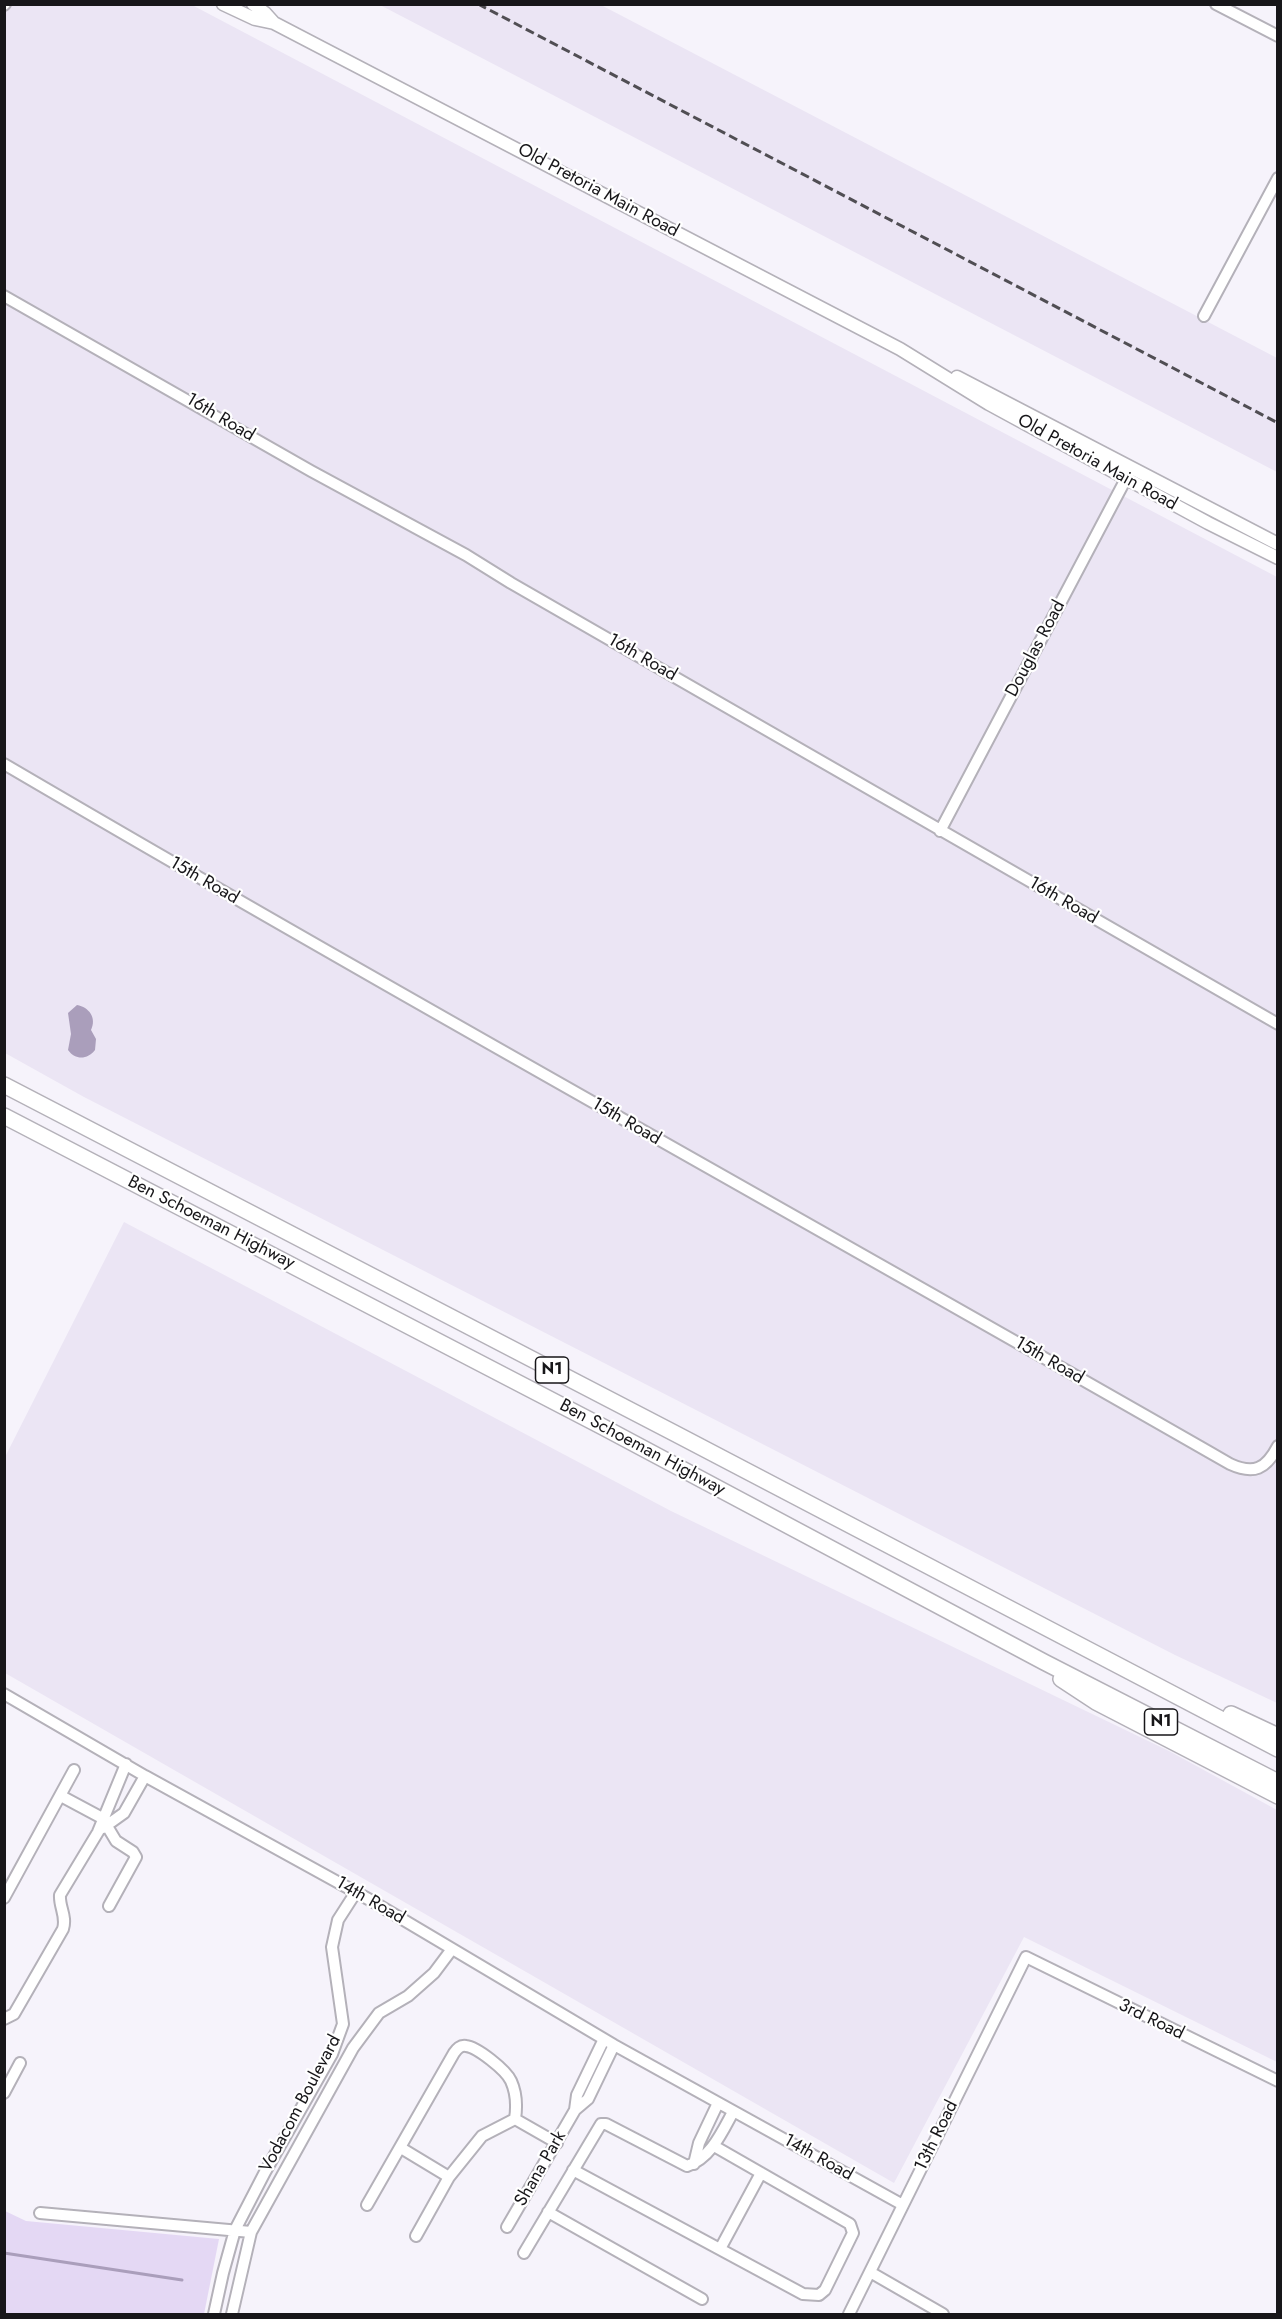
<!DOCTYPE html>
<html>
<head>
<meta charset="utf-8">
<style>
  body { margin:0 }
  #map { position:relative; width:1282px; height:2319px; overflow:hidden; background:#f6f3fb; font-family:Jost,sans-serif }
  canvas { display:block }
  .frame { position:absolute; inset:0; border:6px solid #171619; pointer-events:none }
</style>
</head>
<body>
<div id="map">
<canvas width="1282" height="2319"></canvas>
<div class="frame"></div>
</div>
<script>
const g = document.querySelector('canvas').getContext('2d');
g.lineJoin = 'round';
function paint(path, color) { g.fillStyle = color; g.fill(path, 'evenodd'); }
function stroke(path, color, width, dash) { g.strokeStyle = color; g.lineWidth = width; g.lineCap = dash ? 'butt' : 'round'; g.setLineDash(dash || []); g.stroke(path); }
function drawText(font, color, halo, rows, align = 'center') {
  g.font = font + ' Jost,sans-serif'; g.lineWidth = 4.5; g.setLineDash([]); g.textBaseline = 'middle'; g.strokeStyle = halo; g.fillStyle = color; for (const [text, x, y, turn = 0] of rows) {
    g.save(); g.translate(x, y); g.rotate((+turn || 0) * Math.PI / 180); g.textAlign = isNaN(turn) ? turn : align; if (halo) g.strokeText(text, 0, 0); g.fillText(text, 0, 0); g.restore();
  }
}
paint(new Path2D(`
  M4,5H192L1277,577V1703L1175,1655L84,1097L5,1053Z
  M380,5H601L1277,358V472Z
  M124,1222L671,1511L1169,1751L1277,1810V2062L1024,1937L894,2183L5,1673V1457Z`), '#ebe5f4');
paint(new Path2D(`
  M5,2211L26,2221L219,2239L204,2314L5,2313Z`), '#e4d8f4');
paint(new Path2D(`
  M77,1005C89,1007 97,1018 91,1030L96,1039L95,1050C88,1059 76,1061 68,1050L71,1034L68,1013Z`), '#aa9ebb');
stroke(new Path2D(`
  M4,2253L182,2280`), '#aa9ebb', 3);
const minor = new Path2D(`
  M1216,4L1278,36
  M4,5L5,4
  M4,296L311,471L466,555L511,583L1278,1024
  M1204,316L1278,178
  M4,764C410,1002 822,1230 1230,1464C1254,1475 1266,1469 1278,1446
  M940,831L1129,473
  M4,1694L145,1776L370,1900L614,2045L903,2205
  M61,1796L104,1819
  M107,1826L116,1841L133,1852L136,1857L109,1906
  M103,1828L124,1813L145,1776
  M4,1898L74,1770
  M4,2019L14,2014L63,1929C67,1916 59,1907 60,1895L98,1832L126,1764
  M4,2093L20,2063
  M575,2110L577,2095L604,2039
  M401,2148L449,2177
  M694,2164L699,2143L718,2103
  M573,2170L803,2294L819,2295L825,2290L853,2233L850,2224L714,2146
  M367,2205L454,2053C457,2049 460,2045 466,2046C477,2047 506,2070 511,2081C516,2092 517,2106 515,2119L557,2143
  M548,2212L702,2299
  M40,2213L251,2232
  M507,2227L575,2110L588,2099L614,2045
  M416,2236L449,2177L482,2136L515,2119
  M720,2249L761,2173
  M524,2253L601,2124H606L687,2166C711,2158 722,2132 733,2112
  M870,2272L943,2314
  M214,2314L223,2273L235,2230L265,2172L332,2054L343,2024L332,1947L338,1920L356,1892
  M232,2314L251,2232L353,2048L379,2013L408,1996L434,1973L452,1949
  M849,2314L1026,1957L1278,2081`);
const major = new Path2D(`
  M223,4L255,19L274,23L900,349L989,404L1208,523L1278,558
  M253,4L265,13L274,23
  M957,377L1278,544`);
const highway = new Path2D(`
  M4,1085L676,1434L1278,1749
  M4,1116L603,1427L1044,1662L1278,1782
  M1061,1679L1096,1702L1278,1796
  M1231,1714L1278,1736`);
stroke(minor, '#b4b1b9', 14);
stroke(major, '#b4b1b9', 15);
stroke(highway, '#b4b1b9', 18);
stroke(minor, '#fff', 10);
stroke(major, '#fff', 12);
stroke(highway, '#fff', 15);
stroke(new Path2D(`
  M478,4L1278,423`), '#504e53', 3, [9, 4.5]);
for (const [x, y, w] of [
  [552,1370,33],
  [1161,1722,33]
]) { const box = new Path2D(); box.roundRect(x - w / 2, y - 13, w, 26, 4.5); g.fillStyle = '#fff'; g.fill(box); stroke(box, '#171619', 1.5); }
drawText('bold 16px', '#171619', null, [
  ["N1",552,1370],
  ["N1",1161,1722]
]);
drawText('18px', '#171619', '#fff', [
  ["Old Pretoria Main Road",598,191,28],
  ["16th Road",220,418,31],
  ["Old Pretoria Main Road",1097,463,29],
  ["Douglas Road",1036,649,-62],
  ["16th Road",642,658,30],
  ["15th Road",204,881,30],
  ["16th Road",1063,901,30],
  ["15th Road",626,1122,30],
  ["Ben Schoeman Highway",211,1223,27],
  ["15th Road",1049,1361,30],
  ["Ben Schoeman Highway",642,1448,28],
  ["14th Road",370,1901,30],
  ["3rd Road",1151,2020,26],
  ["Vodacom Boulevard",301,2104,-62],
  ["13th Road",937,2136,-64],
  ["14th Road",818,2158,29],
  ["Shana Park",541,2169,-60]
]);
</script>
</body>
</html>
